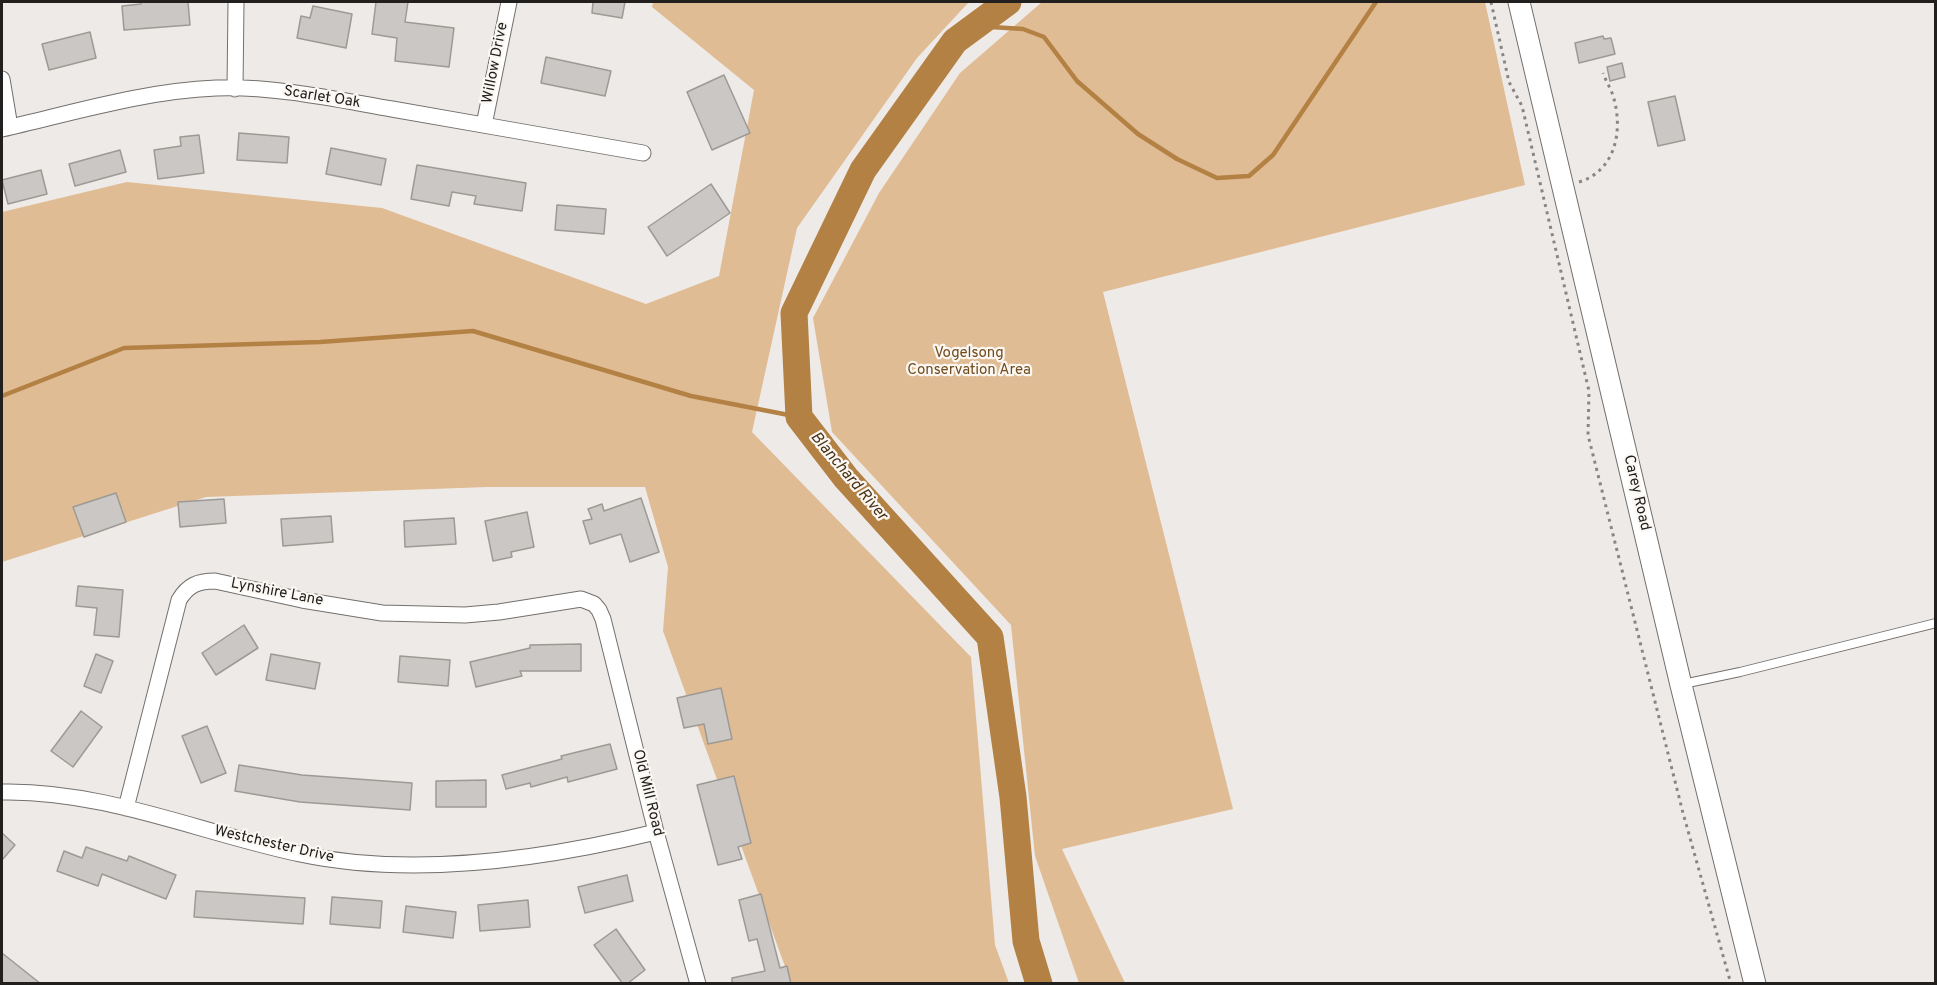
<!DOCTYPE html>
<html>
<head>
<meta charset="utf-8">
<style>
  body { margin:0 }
  #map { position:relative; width:1937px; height:985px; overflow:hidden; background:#eeeae7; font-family:Overpass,sans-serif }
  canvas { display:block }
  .frame { position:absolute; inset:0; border:3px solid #21201f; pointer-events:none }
</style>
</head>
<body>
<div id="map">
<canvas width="1937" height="985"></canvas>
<div class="frame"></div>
</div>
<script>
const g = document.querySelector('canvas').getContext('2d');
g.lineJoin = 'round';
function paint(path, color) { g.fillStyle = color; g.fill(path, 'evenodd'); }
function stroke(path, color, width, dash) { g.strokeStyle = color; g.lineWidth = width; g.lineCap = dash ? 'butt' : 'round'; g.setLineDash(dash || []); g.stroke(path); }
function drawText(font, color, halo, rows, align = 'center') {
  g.font = font + ' Overpass,sans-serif'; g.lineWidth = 4.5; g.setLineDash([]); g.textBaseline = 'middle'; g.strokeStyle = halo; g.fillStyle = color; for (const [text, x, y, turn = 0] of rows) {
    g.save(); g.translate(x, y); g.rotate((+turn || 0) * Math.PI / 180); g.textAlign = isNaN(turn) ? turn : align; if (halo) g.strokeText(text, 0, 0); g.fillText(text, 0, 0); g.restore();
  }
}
paint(new Path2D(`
  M653,2H969L917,58L797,228L752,432L971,657L995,945L1009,983H791L663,631L668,567L645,487H488L206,497L2,562V212L127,182L382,208L646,304L719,276L754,90L652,7Z
  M1042,2H1485L1525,185L1103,292L1233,809L1062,849L1125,983H1079L1035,856L1011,625L832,432L813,318L879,193L960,73Z`), '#e0bc94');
stroke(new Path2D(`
  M975,26L1023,29L1044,37L1077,81L1138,134L1177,159L1217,178L1249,176L1273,155L1376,2
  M2,396L124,348L320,342L473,331L691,396L799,417`), '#b48144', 4.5);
stroke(new Path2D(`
  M1008,2L955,41L863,170L794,313L799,417L846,478L990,637L1013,797L1026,941L1039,984`), '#b48144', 27);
const building = new Path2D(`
  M141,2H188L190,25L124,30L122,6L141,4Z
  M376,2H408L405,22L454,28L449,67L395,61L397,38L372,34Z
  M593,2H625L622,18L592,13Z
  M313,6L352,14L346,48L297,38L301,16L310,18Z
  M90,32L96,58L49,70L42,44Z
  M1603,36L1604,39L1611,38L1615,54L1579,63L1575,43Z
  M546,57L611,71L605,96L541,83Z
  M1622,63L1625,77L1610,81L1607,67Z
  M724,75L750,133L712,150L687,92Z
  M1675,96L1685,140L1658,146L1648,102Z
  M239,133L289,137L287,163L237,160Z
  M199,135L204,173L158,179L154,150L181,146L180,137Z
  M331,148L386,159L381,185L326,174Z
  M120,150L126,172L75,186L69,164Z
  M417,165L526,183L522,211L474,204L476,196L452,192L449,206L411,199Z
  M41,170L47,194L8,204L2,180Z
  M711,184L730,213L667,256L648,227Z
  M557,205L606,209L604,234L555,230Z
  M116,493L126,522L84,537L73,507Z
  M641,498L659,552L630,562L621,534L590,544L583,521L592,519L588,509L602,504L604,511Z
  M224,499L226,523L180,527L178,502Z
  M527,512L534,547L511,552L512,557L493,561L485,521Z
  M331,516L333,542L283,546L281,519Z
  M454,518L456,544L405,547L404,521Z
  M78,586L123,590L119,637L94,635L97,608L76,606Z
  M244,625L258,648L216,675L202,653Z
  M581,644V671H520L522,676L476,687L470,662L530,648V645Z
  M96,654L113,661L101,693L84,686Z
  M271,654L320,663L315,689L266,680Z
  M400,656L450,660L448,686L398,682Z
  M721,688L732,739L708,744L704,724L684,728L677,698Z
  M81,711L102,727L73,767L51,751Z
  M207,726L226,773L201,783L182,736Z
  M610,744L617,769L568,782L567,777L531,787L530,783L506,789L502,775L562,759L561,756Z
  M239,765L302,775L412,783L410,810L300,802L235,791Z
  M734,776L751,843L738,847L742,859L718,865L697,785Z
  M486,780V807H436V781Z
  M2,833L15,845L2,860Z
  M86,847L127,861L129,856L176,875L166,899L102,874L98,886L57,871L64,851L82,858Z
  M627,875L633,901L585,913L578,887Z
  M196,891L305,898L303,924L194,917Z
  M761,894L780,968L787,966L791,984H732V978L765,971L757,939L749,941L739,900Z
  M332,897L382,901L380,928L330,924Z
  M528,900L530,927L480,931L478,905Z
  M406,906L456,912L453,938L403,932Z
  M616,929L645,970L627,984H623L594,945Z
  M2,953L41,984H2Z`);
paint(building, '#cac7c4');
stroke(building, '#9d9a96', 1.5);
const lane = new Path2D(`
  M1683,684L1740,672L1936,623`);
const street = new Path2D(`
  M2,79L10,127
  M235,89L236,2
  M484,125L509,2
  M2,129C72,113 143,91 216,88C275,86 334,99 392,109C476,124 559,138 643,153
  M2,792C104,790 201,833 300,854C413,878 545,859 656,832
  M126,808L179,600C188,585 198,581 215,581L302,600L382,613L465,615L499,612L581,599L594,604L599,610L603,619L656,832L698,984`);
const secondary = new Path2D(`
  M1519,2L1681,685L1755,984`);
stroke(lane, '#73706d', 10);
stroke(street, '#73706d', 17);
stroke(secondary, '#73706d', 23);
stroke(new Path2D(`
  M1491,2L1509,82L1522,106L1589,391L1588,435L1683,813L1731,984
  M1579,182C1615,171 1623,132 1614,99C1612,90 1606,82 1603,73`), '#888684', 3, [3, 4.5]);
stroke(lane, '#fff', 8);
stroke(street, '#fff', 15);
stroke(secondary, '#fff', 21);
drawText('15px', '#21201f', '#fbf8f4', [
  ["Willow Drive",496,63,-79],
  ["Scarlet Oak",322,98,9],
  ["Carey Road",1636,493,77],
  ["Lynshire Lane",277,593,11],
  ["Old Mill Road",647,793,76],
  ["Westchester Drive",274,845,13]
]);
drawText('15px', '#714c1f', '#fbf8f4', [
  ["Vogelsong",969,354],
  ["Conservation Area",969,371]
]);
drawText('italic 16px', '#4a3318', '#fbf8f4', [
  ["Blanchard River",848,477,50]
]);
</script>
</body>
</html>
